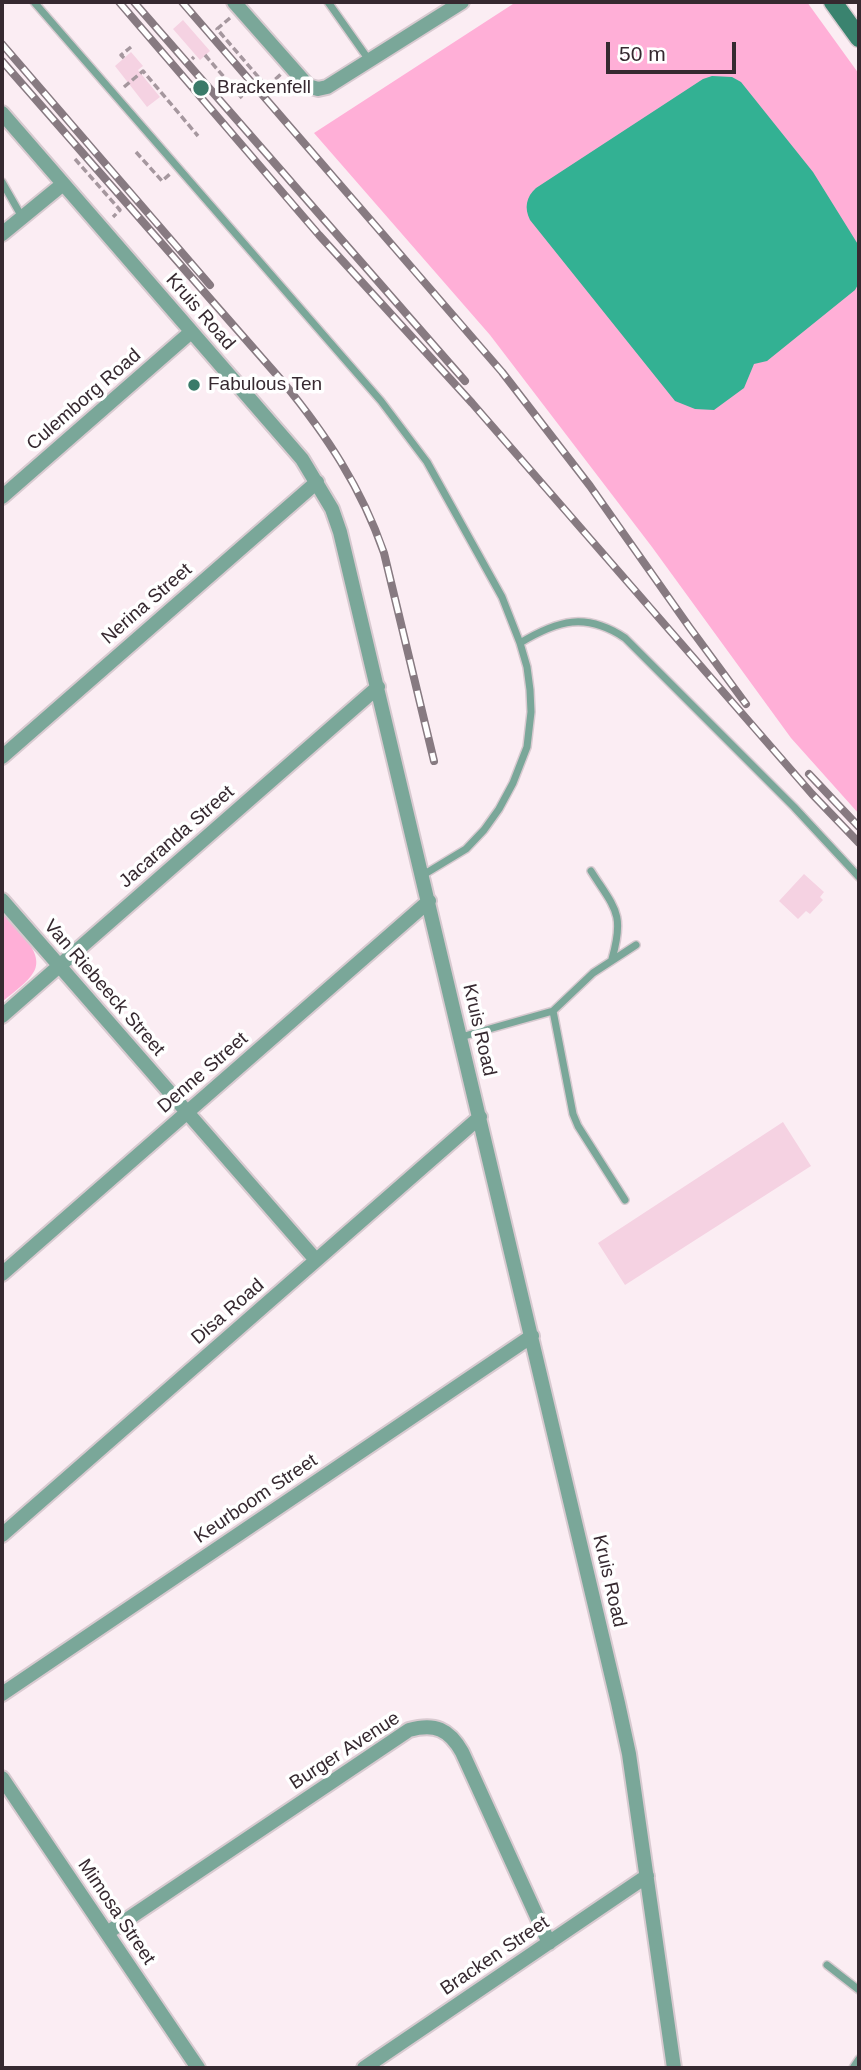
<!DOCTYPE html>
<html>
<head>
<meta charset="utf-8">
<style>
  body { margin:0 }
  #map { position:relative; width:861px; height:2070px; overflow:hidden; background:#fbedf3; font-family:Arial,sans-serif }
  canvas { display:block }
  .frame { position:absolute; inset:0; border:4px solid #362930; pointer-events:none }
  .scale { position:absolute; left:606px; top:42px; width:130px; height:32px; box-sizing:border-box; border:4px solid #362930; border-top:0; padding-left:9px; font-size:21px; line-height:24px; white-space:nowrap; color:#362930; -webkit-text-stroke:5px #fff; paint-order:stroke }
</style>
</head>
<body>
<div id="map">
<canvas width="861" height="2070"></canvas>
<div class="frame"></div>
<div class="scale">50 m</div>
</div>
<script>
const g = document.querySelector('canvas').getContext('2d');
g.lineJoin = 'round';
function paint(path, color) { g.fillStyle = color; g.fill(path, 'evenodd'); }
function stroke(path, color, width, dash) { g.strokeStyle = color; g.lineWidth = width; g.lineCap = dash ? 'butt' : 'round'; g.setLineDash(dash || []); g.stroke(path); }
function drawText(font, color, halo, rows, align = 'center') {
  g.font = font + ' Arial,sans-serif'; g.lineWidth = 7; g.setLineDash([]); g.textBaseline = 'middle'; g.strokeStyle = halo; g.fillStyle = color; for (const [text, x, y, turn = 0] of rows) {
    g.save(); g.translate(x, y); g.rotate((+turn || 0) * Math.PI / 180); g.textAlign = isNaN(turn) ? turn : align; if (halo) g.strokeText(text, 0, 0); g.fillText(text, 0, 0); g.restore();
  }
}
paint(new Path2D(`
  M516,2H807L859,74V814L791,738L652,547L490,335L314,133Z
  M2,913C15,928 50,955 31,976C23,986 11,994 2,1002Z`), '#ffafd7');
paint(new Path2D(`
  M712,76L732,77L741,82L813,172L859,246V283L855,290L767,361L754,364L744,388L714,410L695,409L675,401L530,220C524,208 526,197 536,188L703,79Z`), '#33b193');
paint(new Path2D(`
  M183,20L210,51L200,60L173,29Z
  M131,52L143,66L138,70L160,97L147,107L115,66Z
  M804,874L824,892L820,897L823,900L810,914L806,911L798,919L779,901Z
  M783,1122L811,1166L625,1285L598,1243Z`), '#f5d2e2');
const lane = new Path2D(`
  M34,2L381,401L427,462L502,597L520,643L527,667L530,690L531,712L527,747L513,783L499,809L484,830L466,849L423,875
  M328,2L369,60
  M2,182L22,217
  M520,643C558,620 586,612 625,638L794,807L859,877
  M591,871C615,909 625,913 612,959
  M553,1011L573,1114L578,1126L625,1200
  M461,1037L553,1011L593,973L636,945
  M827,1965L859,1990
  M853,2068L859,2059`);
const street = new Path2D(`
  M234,2L308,86L318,89L327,87L462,2
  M2,113L302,459L332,509L340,532L618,1703L629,1754L674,2068
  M2,234L63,184
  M2,497L191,332
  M2,757L317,482
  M2,900L316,1260
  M2,1016L378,687
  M2,1274L429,901
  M2,1535L480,1117
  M2,1694L532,1336
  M2,1778L198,2068
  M107,1933L409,1730C435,1723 449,1729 462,1752L549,1943
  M364,2068L647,1876`);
const secondary = new Path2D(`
  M833,2L859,38`);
stroke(lane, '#d8cad0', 10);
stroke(street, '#d8cad0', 18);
stroke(secondary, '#d8cad0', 21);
stroke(new Path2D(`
  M230,18L217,29L267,87L281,74
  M205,55L242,98
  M124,58L121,55L131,47
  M192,59L194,57
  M124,87L143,71L198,136
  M136,152L162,181L171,173
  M75,159L120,210L113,217`), '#a5979e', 3.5, [7, 3.5]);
stroke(lane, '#7aa799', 7);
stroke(street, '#7aa799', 14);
stroke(secondary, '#3a836f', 18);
const rail = new Path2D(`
  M119,2L319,235L472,403L812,794L859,843
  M134,2L465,381
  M182,2L502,372L590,486L690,628L746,704
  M2,44L210,285
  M2,61L283,382C327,436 361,487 384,553L434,761
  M809,774L859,827`);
stroke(rail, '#877a81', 8);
stroke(rail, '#fff', 5, [16]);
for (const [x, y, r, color] of [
  [201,88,9,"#3a7a69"],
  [194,385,7,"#3a7a69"]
]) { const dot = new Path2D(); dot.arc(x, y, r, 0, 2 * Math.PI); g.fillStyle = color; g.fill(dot); stroke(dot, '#fff', 2.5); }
drawText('19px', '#362930', '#fff', [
  ["Brackenfell",217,88],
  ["Fabulous Ten",208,385]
], 'left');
drawText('19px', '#362930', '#fff', [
  ["Kruis Road",200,312,49],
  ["Culemborg Road",84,400,-41],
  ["Nerina Street",147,604,-41],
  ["Jacaranda Street",177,837,-41],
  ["Van Riebeeck Street",104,988,49],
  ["Kruis Road",479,1030,77],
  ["Denne Street",203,1073,-41],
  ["Disa Road",228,1312,-41],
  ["Keurboom Street",256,1499,-34],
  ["Kruis Road",609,1581,77],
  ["Burger Avenue",345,1751,-33],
  ["Mimosa Street",116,1912,56],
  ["Bracken Street",495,1956,-34]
]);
</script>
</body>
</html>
